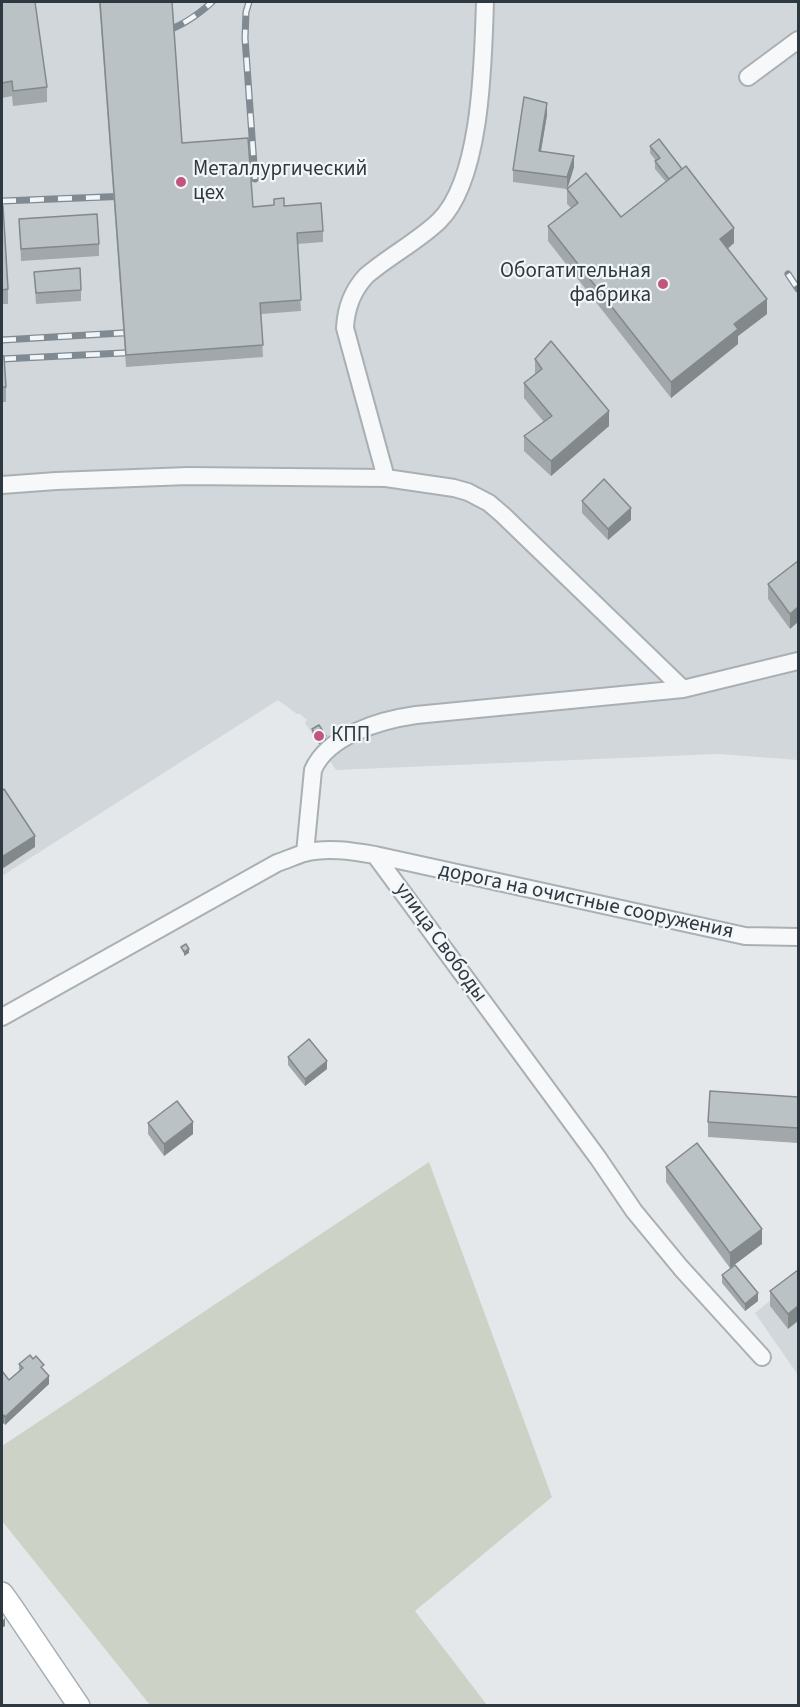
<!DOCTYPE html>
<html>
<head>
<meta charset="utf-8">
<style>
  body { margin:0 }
  #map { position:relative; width:800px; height:1707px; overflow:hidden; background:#e4e8ea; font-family:"Source Sans 3",sans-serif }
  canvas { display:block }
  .frame { position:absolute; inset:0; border:3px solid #2d3841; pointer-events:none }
</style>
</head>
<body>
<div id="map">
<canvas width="800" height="1707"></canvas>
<div class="frame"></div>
</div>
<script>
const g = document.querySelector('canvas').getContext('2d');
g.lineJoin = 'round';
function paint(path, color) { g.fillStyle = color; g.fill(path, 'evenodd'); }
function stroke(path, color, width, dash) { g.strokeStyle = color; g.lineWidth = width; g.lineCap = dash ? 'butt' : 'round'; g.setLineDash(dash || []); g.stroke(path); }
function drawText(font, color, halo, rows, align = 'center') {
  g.font = font + ' "Source Sans 3",sans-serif'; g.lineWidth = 4.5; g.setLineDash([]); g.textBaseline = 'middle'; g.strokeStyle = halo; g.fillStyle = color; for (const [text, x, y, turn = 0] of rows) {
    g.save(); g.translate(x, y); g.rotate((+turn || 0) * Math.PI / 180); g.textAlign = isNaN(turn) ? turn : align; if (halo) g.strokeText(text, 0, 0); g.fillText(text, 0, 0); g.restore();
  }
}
paint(new Path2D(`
  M2,2H798V760L718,754L336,770L305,723L307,720L300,714H297L278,700L2,876Z
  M798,1278V1375L755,1313Z`), '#d2d7dc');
paint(new Path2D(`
  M429,1162L552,1497L415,1611L487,1705H150L2,1521V1446Z`), '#ccd3c6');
const minor = new Path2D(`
  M748,77L798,40
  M386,478L345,328C346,308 352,291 366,276C389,256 417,242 439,221C482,179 483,60 485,2
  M2,485L56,481L188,476L386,478L454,488L468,492L489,503L503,515L683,689
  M305,853L313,770C328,735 381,720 416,715L683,689L798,661
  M375,855L745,936L798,937
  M2,1017L277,863C286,860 295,856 304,853C327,847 352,851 375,855L598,1158L634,1211L681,1268L762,1357`);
const major = new Path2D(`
  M2,1593L10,1604L79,1706`);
stroke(minor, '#a9b0b4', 20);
stroke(major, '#a4aeb5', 24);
stroke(minor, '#f6f8f9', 16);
stroke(major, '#fff', 21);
const rail = new Path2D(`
  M249,2L246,12L245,38L255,179
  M158,34C178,28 197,16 212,2
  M2,201L130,196
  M788,274L798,289
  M2,340L139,332
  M2,359L143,352`);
stroke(rail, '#7f8a92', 7);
stroke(rail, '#f3f6f8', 4.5, [14]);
paint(new Path2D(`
  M2,2L47,87V102L13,106L12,96L2,98Z
  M99,2H172L182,143L253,207L274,205V199L323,231V242L297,244L301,311L261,314L263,357L126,367Z
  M547,115L541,151L574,167L568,188L621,217L666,182L655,169V161H656L650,153V146L734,243L728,249L767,314L738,336V344L671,398L548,241V226L571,208L567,204V189L513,182V170Z
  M2,206L8,289V304H2Z
  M19,219L99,244V256L21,261Z
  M34,272L81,290V301L36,304Z
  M2,356L6,387V402H2Z
  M535,359L609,426L551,476L524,451V436L544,422L524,398V383L535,374Z
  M582,501L631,520L608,540L582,513Z
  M798,561L790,629L768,599V584Z
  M312,729L326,740L319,744L312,733Z
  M288,1057L327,1069L305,1086L288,1065Z
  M798,1097V1143L708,1137V1122Z
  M148,1123L193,1134L164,1156L148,1134Z
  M666,1167L762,1244L730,1268L666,1182Z
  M798,1270L788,1329L770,1306V1291Z
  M722,1275L758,1301L745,1311L722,1283Z
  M19,1364L44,1371L49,1384L5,1425L4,1423L2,1425V1371L9,1380L19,1372Z`), '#a1a7aa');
paint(new Path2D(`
  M547,103V115L539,162V151Z
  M574,156V167L567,189V177Z
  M734,228V243L720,254V239Z
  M767,299V314L738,336V344L671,398V382L734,324Z
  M609,411V426L551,476V461Z
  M631,508V520L608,540V529Z
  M798,607V622L790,629V614Z
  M326,736V740L319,744V740Z
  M35,836V847L2,869V857Z
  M189,949V953L184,956V952Z
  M327,1061V1069L305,1086V1079Z
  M193,1122V1134L164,1156V1144Z
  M762,1229V1244L730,1268V1253Z
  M758,1293V1301L745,1311V1304Z
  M798,1306V1321L788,1329V1314Z
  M49,1376V1384L5,1425V1417Z
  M4,1415V1423L2,1425V1418Z
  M5,1618V1626L2,1628V1621Z`), '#83888b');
const building = new Path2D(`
  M2,2H35L47,87L13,91L12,81L2,83Z
  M100,2H172L182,143L248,138L253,207L274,205V199L284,198V206L321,203L323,231L297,233L301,300L260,303L263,345L126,355Z
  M524,97L547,103L539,151L574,156L567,177L513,170Z
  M659,139L682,169L669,179L655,161L660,158L650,146Z
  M686,166L734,228L720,239L767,299L734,324L738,329L671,382L548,226L578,203L567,189L586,173L621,217Z
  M2,206H3L8,289L2,290Z
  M97,214L99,244L21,249L19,219Z
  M80,268L81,290L36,293L34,272Z
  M551,341L609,411L551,461L524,436L552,416L524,383L542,369L535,359Z
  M2,356H4L6,387H2Z
  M604,479L631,508L608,529L582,501Z
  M798,561V607L790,614L768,584Z
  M319,725L326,736L319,740L312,729Z
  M4,789L35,836L2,857V791Z
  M186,944L189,949L184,952L181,947Z
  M309,1039L327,1061L305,1079L288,1057Z
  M710,1091L798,1097V1128L708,1122Z
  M177,1101L193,1122L164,1144L148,1123Z
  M697,1143L762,1229L730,1253L666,1167Z
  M735,1265L758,1293L745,1304L722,1275Z
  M798,1270V1306L788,1314L770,1291Z
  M30,1355L33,1359L36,1356L44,1365L41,1367L49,1376L5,1417L4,1415L2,1418V1371L9,1380L23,1368L19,1364Z`);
paint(building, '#bbc2c6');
stroke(building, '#83888b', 1.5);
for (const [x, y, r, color] of [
  [181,182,6,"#c1567d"],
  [663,284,6,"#c1567d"],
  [319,736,6,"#c1567d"]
]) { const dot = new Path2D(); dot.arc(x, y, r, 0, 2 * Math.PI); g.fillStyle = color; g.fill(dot); stroke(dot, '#f3f6f8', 2); }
drawText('21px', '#2d3841', '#f3f6f8', [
  ["Металлургический",193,170],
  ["цех",193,194],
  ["Обогатительная",651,272,"right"],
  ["фабрика",651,296,"right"],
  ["КПП",331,736]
], 'left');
drawText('21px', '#2d3841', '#f3f6f8', [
  ["дорога на очистные сооружения",586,902,12],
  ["улица Свободы",440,943,54]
]);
</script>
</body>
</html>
